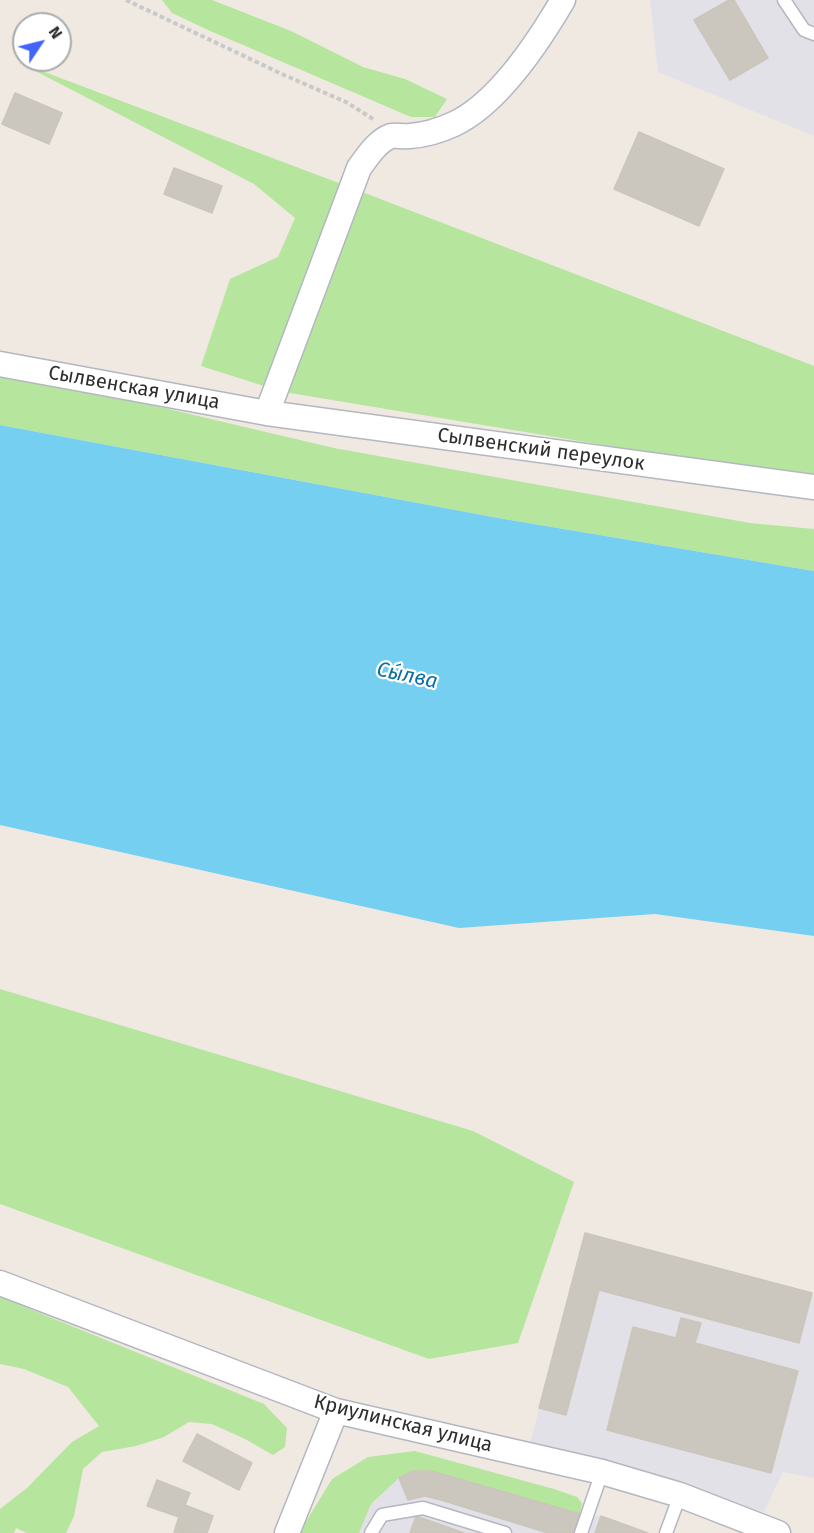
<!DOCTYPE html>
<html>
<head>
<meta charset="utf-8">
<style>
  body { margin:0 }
  #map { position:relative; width:814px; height:1533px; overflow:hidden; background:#efe9e1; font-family:"Fira Sans",sans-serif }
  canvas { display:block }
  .north { position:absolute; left:12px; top:12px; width:60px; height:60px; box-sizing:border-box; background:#fff; border:2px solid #ababab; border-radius:50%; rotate:55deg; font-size:16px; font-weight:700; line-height:24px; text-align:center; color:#2e2e2e }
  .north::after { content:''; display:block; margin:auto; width:21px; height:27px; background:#4264fb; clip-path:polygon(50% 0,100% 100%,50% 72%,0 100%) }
</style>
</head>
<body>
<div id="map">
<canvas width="814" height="1533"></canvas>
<div class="north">N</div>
</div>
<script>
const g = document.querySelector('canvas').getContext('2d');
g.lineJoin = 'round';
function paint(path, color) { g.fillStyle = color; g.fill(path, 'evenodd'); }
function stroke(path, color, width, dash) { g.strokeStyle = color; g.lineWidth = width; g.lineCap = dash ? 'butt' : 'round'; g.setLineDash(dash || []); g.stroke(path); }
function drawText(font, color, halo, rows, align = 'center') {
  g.font = font + ' "Fira Sans",sans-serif'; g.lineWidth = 4.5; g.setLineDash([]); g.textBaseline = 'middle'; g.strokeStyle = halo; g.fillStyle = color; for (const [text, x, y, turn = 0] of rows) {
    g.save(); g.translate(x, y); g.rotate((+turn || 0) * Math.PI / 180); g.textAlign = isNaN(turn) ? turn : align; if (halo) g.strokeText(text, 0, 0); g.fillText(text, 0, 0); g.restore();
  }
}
paint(new Path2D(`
  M650,0H814V136L658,72Z
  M585,1233L812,1293L814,1299V1478L783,1472L764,1512L530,1444Z
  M413,1471H431L579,1514L601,1516L648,1533H359L371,1504L399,1478Z`), '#e3e1e8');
paint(new Path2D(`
  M162,0H212L291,31L363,67L405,79L447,99L435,117H411L208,30L172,13Z
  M18,62L344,185L264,386L201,366L230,279L278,257L295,218L254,184Z
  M357,190L814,366V480L284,392Z
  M0,375L79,388L334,448L750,523L814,529V571L498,518L0,425Z
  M0,989L473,1131L574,1182L518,1343L429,1359L0,1204Z
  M0,1297L264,1404L287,1428L285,1447L273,1455L245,1439L212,1424L189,1422L164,1437L136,1446L102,1452L83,1469L74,1516L66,1533H27L16,1528L14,1533H0V1509L27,1488L72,1442L99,1426L68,1387L24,1369L0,1364Z
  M415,1451L554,1489L577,1497L582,1503L580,1514L431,1471H413L399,1478L371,1504L359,1533H299L332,1479L368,1457Z`), '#b6e59e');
paint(new Path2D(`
  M0,425L498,518L814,571V936L655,914L459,928L0,825Z`), '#75cff0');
const building = new Path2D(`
  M729,0H734L768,58L730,80L694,20Z
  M15,93L62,113L49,144L2,124Z
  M639,132L724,169L699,226L614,189Z
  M174,168L222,186L212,213L164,194Z
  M585,1233L812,1293L799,1343L599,1290L566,1415L539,1408Z
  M681,1318L701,1323L695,1343L798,1371L771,1473L607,1430L633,1327L676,1338Z
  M197,1434L252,1463L239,1490L183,1461Z
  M413,1471H431L580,1514L573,1533H548L441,1500L425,1496L408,1500L399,1478Z
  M157,1480L190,1493L185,1505L213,1516L207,1533L174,1532L179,1517L147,1506Z
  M416,1516L464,1533H410Z
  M601,1516L648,1533H595Z`);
paint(building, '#cbc7bf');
stroke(building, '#cbc5ba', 1.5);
const service = new Path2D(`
  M784,0L804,30L814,34
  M371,1533L382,1515L423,1508L505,1533
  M581,1533L602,1472
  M666,1533L680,1495`);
const minor = new Path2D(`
  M0,364L267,413L814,487
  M267,413L359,168C367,157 377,141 391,136C397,135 404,137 410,136C425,135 441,130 454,124C499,103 539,41 563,0
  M0,1283L336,1411L602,1472L680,1495L778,1533
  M287,1533L336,1411`);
stroke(service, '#b4b7c1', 15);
stroke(minor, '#b4b7c1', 27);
stroke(new Path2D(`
  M126,0L284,75L346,102L373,119`), '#c9c9c9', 4, [4.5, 3]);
stroke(service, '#fff', 12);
stroke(minor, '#fff', 24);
drawText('20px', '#2e2e2e', '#fff', [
  ["Сылвенская улица",134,388,10],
  ["Сылвенский переулок",541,450,8],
  ["Криулинская улица",403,1424,14]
]);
drawText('italic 21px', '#0d6fa3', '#fff', [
  ["Сы́лва",407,676,12]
]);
</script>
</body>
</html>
